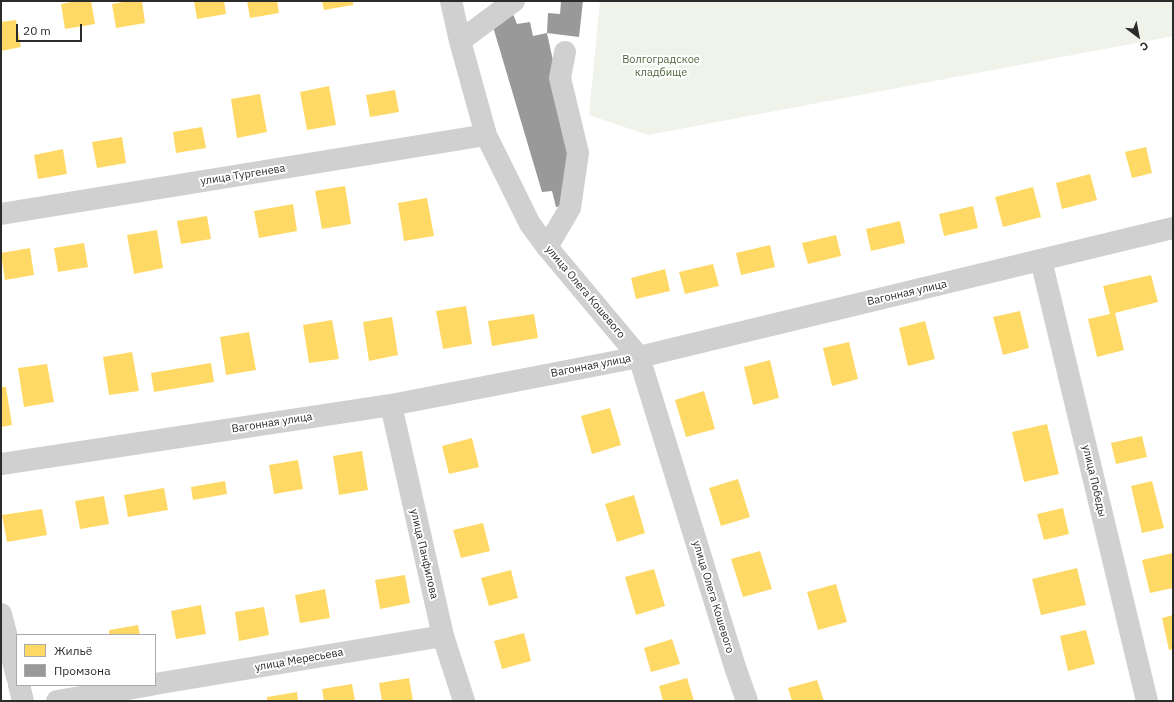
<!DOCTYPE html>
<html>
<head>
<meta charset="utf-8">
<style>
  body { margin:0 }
  #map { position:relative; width:1174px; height:702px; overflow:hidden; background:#fff; font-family:"IBM Plex Sans",sans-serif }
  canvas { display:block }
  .frame { position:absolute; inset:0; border:2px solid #2b2b2b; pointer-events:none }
  .legend { position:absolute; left:16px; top:634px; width:140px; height:52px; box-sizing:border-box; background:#fff; border:1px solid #aaa; margin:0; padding:5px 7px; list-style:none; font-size:12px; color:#2b2b2b }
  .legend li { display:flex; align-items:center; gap:8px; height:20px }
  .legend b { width:20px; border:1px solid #aaa }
  .north { position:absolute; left:1118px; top:16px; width:40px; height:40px; -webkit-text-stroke:3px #fff; paint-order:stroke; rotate:148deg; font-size:11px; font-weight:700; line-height:16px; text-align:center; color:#2b2b2b }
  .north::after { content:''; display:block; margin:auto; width:14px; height:18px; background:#2b2b2b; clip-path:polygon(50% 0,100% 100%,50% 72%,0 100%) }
  .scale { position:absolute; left:16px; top:24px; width:66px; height:18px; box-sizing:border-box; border:2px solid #2b2b2b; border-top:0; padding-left:5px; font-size:12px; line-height:14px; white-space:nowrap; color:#2b2b2b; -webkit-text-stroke:3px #fff; paint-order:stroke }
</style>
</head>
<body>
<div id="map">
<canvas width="1174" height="702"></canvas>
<div class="frame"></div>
<ul class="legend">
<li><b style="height:11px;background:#ffd966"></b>Жильё</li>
<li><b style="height:11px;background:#999"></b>Промзона</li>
</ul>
<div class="north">С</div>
<div class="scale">20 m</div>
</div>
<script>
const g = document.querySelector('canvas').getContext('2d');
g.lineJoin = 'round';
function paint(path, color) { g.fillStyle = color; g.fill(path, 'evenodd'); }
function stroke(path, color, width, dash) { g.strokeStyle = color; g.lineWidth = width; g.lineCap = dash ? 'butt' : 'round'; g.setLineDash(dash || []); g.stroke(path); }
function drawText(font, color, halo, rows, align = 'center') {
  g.font = font + ' "IBM Plex Sans",sans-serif'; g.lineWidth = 4; g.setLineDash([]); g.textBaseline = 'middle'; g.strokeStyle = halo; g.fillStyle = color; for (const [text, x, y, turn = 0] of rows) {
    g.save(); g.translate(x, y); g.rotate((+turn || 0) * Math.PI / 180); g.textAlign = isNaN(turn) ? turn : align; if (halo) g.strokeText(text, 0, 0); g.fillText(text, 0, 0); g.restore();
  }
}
paint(new Path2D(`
  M600,1H1173V36L648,135L589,115Z`), '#eff3ea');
paint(new Path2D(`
  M77,1H91L95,24L65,29L61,4Z
  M129,1H142L145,23L116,28L112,4Z
  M194,1H224L226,14L197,19Z
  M247,1H277L279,13L250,18Z
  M322,1H353V5L324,10Z
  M16,20L21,47L1,51V22Z
  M329,86L336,125L307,130L300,92Z
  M395,90L399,112L370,117L366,95Z
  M260,94L267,132L237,138L231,99Z
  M202,127L206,148L176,153L173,132Z
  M122,137L126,163L97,168L92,142Z
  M1146,147L1152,173L1132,178L1125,152Z
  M63,149L67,174L38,179L34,155Z
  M1090,174L1097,200L1062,209L1056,183Z
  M345,186L351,224L322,229L315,191Z
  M1033,187L1041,217L1003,227L995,197Z
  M427,198L434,236L404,241L398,203Z
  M293,204L297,231L259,238L254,211Z
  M973,206L978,228L944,236L939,214Z
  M207,216L211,239L181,244L177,221Z
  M900,221L905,243L871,251L866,229Z
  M157,230L163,268L134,274L127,235Z
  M836,235L841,256L808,264L802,243Z
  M84,243L88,267L58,272L54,248Z
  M770,245L775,267L741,275L736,253Z
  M30,248L34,275L5,280L1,253Z
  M713,264L719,286L685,294L679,272Z
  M665,269L670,291L636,299L631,278Z
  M1151,275L1158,302L1115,313L1124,350L1097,357L1088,319L1110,314L1103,286Z
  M466,306L472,344L443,349L436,311Z
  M1020,311L1029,348L1003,355L993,317Z
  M534,314L538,338L492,346L488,321Z
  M392,317L398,355L369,361L363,322Z
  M332,320L339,359L309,363L303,325Z
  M925,321L935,359L908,366L899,328Z
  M249,332L256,370L226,375L220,337Z
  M849,342L858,379L832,386L823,348Z
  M132,352L139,391L109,395L103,357Z
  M770,360L779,398L753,405L744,367Z
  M211,363L214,382L154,392L151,373Z
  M47,364L54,402L24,407L18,368Z
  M1,387H6L12,425L1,427Z
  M704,391L715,429L686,437L675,400Z
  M610,408L621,445L592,454L581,416Z
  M1047,424L1059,474L1024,482L1012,432Z
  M1142,436L1147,457L1116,464L1111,443Z
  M472,438L479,467L449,474L442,446Z
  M362,451L368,490L339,495L333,456Z
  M298,460L303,489L274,494L269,465Z
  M738,479L750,517L721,526L709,488Z
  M225,481L227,494L193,500L191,487Z
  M1152,481L1164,528L1142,533L1131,486Z
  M164,488L168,510L128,517L124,495Z
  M634,495L645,533L617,542L605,504Z
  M104,496L109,524L80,529L75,501Z
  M1063,508L1069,534L1044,540L1037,514Z
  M42,509L47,535L7,542L2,515Z
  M483,523L490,551L461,558L453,530Z
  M760,551L772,589L743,597L731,559Z
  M1173,553V588L1150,593L1142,560Z
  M1077,568L1086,605L1041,615L1032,579Z
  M654,569L665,606L636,615L625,577Z
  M511,570L518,598L489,606L481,578Z
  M405,575L410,603L380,609L375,580Z
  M836,584L847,622L818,630L807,592Z
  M325,589L330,618L300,623L295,595Z
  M201,605L206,634L176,639L171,611Z
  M264,607L269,635L239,641L235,612Z
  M1173,615V649L1169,650L1162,618Z
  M138,625L140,635H109V630Z
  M1086,630L1095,664L1068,671L1060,636Z
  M524,633L531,661L502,669L494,641Z
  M672,639L680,664L651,672L644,648Z
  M409,678L413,701H382L379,683Z
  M687,678L694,701H663L659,686Z
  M817,680L824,701H792L788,688Z
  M352,684L355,701H324L322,689Z
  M297,692L298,701H267V697Z`), '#ffd966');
paint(new Path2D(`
  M561,1H583L579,37L547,33L548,13L560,14Z
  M513,14L517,24L530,22L533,36L547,33L579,181L573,204L556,207L552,191L542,192L491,20Z`), '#999');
stroke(new Path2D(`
  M451,1L460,41L486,135L530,224L547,247L639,357L735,667L747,701
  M460,41L514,1
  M1,214L486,135
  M547,247L570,208L578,153L560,78L565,52
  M1041,260L1147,701
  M391,405L443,636L464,701
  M1,464L391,405L639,357L1173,228
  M1,614L17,677
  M155,684L443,636
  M19,685L23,701
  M57,701L151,685`), '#d0d0d0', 22);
drawText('11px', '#50653b', '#fff', [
  ["Волгоградское",661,60],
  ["кладбище",661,73]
]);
drawText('11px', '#2b2b2b', '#fff', [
  ["улица Тургенева",243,175,-9],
  ["улица Олега Кошевого",585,292,50],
  ["Вагонная улица",907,293,-13],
  ["Вагонная улица",591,366,-11],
  ["Вагонная улица",272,423,-9],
  ["улица Победы",1094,481,77],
  ["улица Панфилова",424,554,77],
  ["улица Олега Кошевого",713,597,73],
  ["улица Мересьева",299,660,-10]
]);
</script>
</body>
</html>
